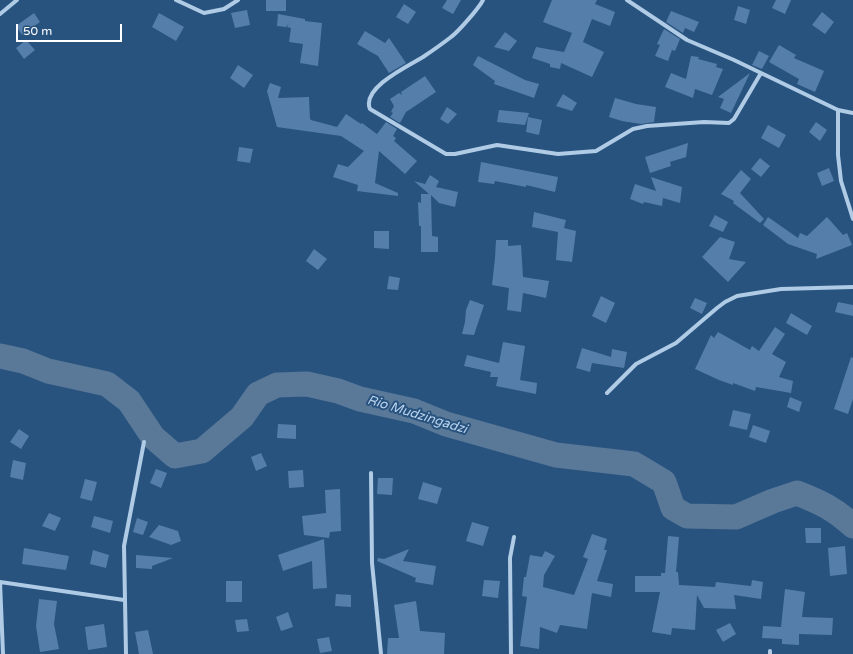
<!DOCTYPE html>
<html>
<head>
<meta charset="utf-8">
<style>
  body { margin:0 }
  #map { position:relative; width:853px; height:654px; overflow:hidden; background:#28537f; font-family:"Varela Round",sans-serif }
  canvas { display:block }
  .scale { position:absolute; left:16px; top:24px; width:106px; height:18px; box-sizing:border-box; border:2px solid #fff; border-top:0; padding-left:5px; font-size:12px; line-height:14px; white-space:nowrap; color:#fff; -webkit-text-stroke:3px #28537f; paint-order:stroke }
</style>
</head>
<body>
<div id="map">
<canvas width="853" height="654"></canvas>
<div class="scale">50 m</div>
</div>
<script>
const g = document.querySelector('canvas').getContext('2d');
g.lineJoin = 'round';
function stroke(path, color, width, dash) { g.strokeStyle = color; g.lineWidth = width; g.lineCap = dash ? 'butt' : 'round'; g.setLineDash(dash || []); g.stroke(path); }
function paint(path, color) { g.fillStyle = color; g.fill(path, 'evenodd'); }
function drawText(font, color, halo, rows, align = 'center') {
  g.font = font + ' "Varela Round",sans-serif'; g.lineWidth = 4; g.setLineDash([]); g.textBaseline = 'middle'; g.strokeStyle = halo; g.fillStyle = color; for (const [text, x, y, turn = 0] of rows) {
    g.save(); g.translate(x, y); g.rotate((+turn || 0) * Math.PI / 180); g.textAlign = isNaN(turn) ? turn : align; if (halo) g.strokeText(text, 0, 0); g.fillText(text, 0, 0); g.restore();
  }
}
stroke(new Path2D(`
  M0,356L23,361L48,371L107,384L129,401L153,437L175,456L202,451L242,417L258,394L277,385L307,384L338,391L360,399L414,411L446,424L556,455L634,464L664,482L673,508L687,516L736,517L773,501L797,493C820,502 835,509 853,526`), '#5a7897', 25);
paint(new Path2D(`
  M266,0H286V11H266Z
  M447,0H461L453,14L442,8Z
  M552,0H597L595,4L615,12L610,26L592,19L583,42L604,52L592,77L561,63L560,69L550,67V64L532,58L536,47L564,52L572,33L543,22Z
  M776,0H791L785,14L772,8Z
  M404,4L416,12L408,24L396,17Z
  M738,6L750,10L746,24L734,20Z
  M247,10L250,25L235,28L231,13Z
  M671,11L699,22L694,32L685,28L683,33L666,22Z
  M822,12L834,22L825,34L812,25Z
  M34,13L40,22L22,35L16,26Z
  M159,13L184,27L176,41L152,27Z
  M278,14L305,19V21L322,23L318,66L300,63L303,44L289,42L291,28L287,27L289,23L286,27L277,26Z
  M664,29L680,39L675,51L672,50L668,61L655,56L660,45L657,44Z
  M365,31L385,43L389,38L406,63L389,73L378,56L357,44Z
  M505,32L517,41L509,51L494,47Z
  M26,40L35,50L24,59L16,48Z
  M779,45L796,55L794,58L824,71L815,92L797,84L799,79L769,62Z
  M759,51L769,56L762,69L752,65Z
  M478,56L525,80L539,84L534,98L494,84L495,81L473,65Z
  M691,56L699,57L698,59L717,64L716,67L723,69L712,95L695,89L693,98L665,87L671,73L686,79Z
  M238,65L253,75L244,88L230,78Z
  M750,73L731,113L720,108L724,99L718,97Z
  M425,76L436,92L406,112L400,123L390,117L393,113L391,112L394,106L390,99L399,93L402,95L401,92Z
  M270,83L281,87L278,98L309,97L310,119L311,120L337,127L346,114L361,124L362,123L377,134L386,122L397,129L393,136L396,138L394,141L417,161L405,174L379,151L375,183L398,193V196L357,191L358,185L333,177L338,164L348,167L364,151L341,136L277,127L267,91Z
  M563,94L577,103L572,111L556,106Z
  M615,98L636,104L656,107L654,122L641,124L622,121L609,117Z
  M447,107L457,114L448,124L440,119Z
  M499,110L529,113L525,125L497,122Z
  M528,117L542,120L539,135L526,132Z
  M816,122L827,130L820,141L809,132Z
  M768,125L786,135L779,148L761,138Z
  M688,143L686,157L670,162L671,166L650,173L645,157Z
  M239,147L253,149L250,163L237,161Z
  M760,158L770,166L761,177L751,169Z
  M481,162L558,177L555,192L526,185V187L495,181L494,184L478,182Z
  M829,168L834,181L822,186L817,173Z
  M741,170L751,179L740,193L764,219L760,223L733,203L734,201L721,194Z
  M430,175L439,181L436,187L458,192L455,207L439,203L431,195L432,236L438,237V252H421V226H419L418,202L421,203V194H429L414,181L425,184Z
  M651,177L682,187L680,203L663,198L662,206L644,202L643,204L630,199L635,184L656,191Z
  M534,212L566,220L564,228L576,231L572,262L556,260L558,232L532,227Z
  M715,215L728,222L723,232L709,226Z
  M768,217L798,238L800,233L807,236L827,217L843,235L847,233L852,245L816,259L817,254L788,244L763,225Z
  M374,231H389V249L374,248Z
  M720,237L735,242L729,259L746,262L728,282L702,257Z
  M496,240H508V246L521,245L523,277L549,281L546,298L523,293L521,312L507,310L509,288L492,285L495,258Z
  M314,249L327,259L318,270L306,261Z
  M389,276L400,278L398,290L387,289Z
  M601,296L615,303L606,323L592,316Z
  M695,298L707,303L702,314L690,308Z
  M470,300L484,305L474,335L462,334L465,322L466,310Z
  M838,302L853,305V316L835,312Z
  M791,313L812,326L807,335L786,323Z
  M775,327L785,334L772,354L786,362L779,377L793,381L791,393L756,387L755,391L733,383V385L719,380L695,369L711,335L714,338L718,332L750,350L752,346L759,351Z
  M503,342L525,346L520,380L537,383L536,394L496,386L498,377H490L491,372L464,366L467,355L499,363Z
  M582,348L611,357L612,349L627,352L624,368L592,363L590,372L576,368Z
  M851,357L853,358V399L848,414L834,409Z
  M790,397L802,402L799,412L787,407Z
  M733,410L751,414L747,430L729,426Z
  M278,424L296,425V439L277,438Z
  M753,425L770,431L766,443L749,437Z
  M19,429L29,436L21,449L10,442Z
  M261,453L267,466L256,471L251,457Z
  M13,460L26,463L23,480L10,477Z
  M156,469L167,473L161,488L150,483Z
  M303,470L304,487L289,488L288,471Z
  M378,478H393L392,495L377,494Z
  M85,479L97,482L92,501L80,498Z
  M423,482L442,488L437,504L418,499Z
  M340,489L341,531L330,532L329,538L304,535L302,516L326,513L325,490Z
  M49,513L61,518L55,531L42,526Z
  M94,516L113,521L110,533L91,527Z
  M137,518L148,522L143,535L133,532Z
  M472,522L489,527L483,546L466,541Z
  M159,525L178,531L181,541L171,545L149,537Z
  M805,528H821V543H806Z
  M592,534L607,539L604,550H607L597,581L613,584L611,597L592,593L587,629L560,625L557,633L540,627L539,649L520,646L527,597L522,596L524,577H526L530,555L542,557L545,551L555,556L544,575L543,587L574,595L588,559L583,557Z
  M668,536L679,537L676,572H678L679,585L715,587L716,582L751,586L752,580L763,582L761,599L734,595L736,609L704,608L697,595L695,630L672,628L671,635L652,632L660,592H635V576H661V573H665Z
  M324,539L327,588L313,589L312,561L283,571L278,555Z
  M845,546L847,574L830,576L828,548Z
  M24,548L69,556L66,570L22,564Z
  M409,549L403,561L436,566L433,585L415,582L416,578L377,561L378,558L384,559Z
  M93,550L109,555L106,568L90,564Z
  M136,555L173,558L152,566V569L136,568Z
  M484,580L500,581L498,598L482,596Z
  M226,581H242V602H226Z
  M785,589L805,592L802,617L833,618L832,635L799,634V645L782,644V639L762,638L763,626L781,627Z
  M336,594L351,595V607L335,606Z
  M39,599L57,601L54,624L59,649L40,652L36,626Z
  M416,601L420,631L445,633L444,654H387L388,638H399L394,605Z
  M288,612L293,627L281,631L276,617Z
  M247,619L249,631L237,632L235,620Z
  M730,623L736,634L723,642L716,630Z
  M104,624L107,647L88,650L85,627Z
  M148,630L153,654H139L135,632Z
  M329,637L332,651L320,653L317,639Z`), '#557faa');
stroke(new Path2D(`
  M176,0L204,13L224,9L238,0
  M483,0C479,8 458,32 451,37C442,44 432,51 423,57C408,66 361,88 370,109L446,154H455L497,145L558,154L596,151L633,129L647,126L704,122L729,123L734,119L761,73
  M627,0L687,40L734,60L838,110L853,113
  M0,14L17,0
  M838,110V155L841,181L853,219
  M607,393L636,364L676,343L717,308L725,302L737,296L781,289L853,287
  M371,473L372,563L381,654
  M0,582L124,600
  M0,582L3,654
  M770,651V654
  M126,654L124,546L144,442
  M511,654L510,558L514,537`), '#afcbe5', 4);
drawText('italic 13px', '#bbd4ed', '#28537f', [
  ["Rio Mudzingadzi",417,415,17]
]);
</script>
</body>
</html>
